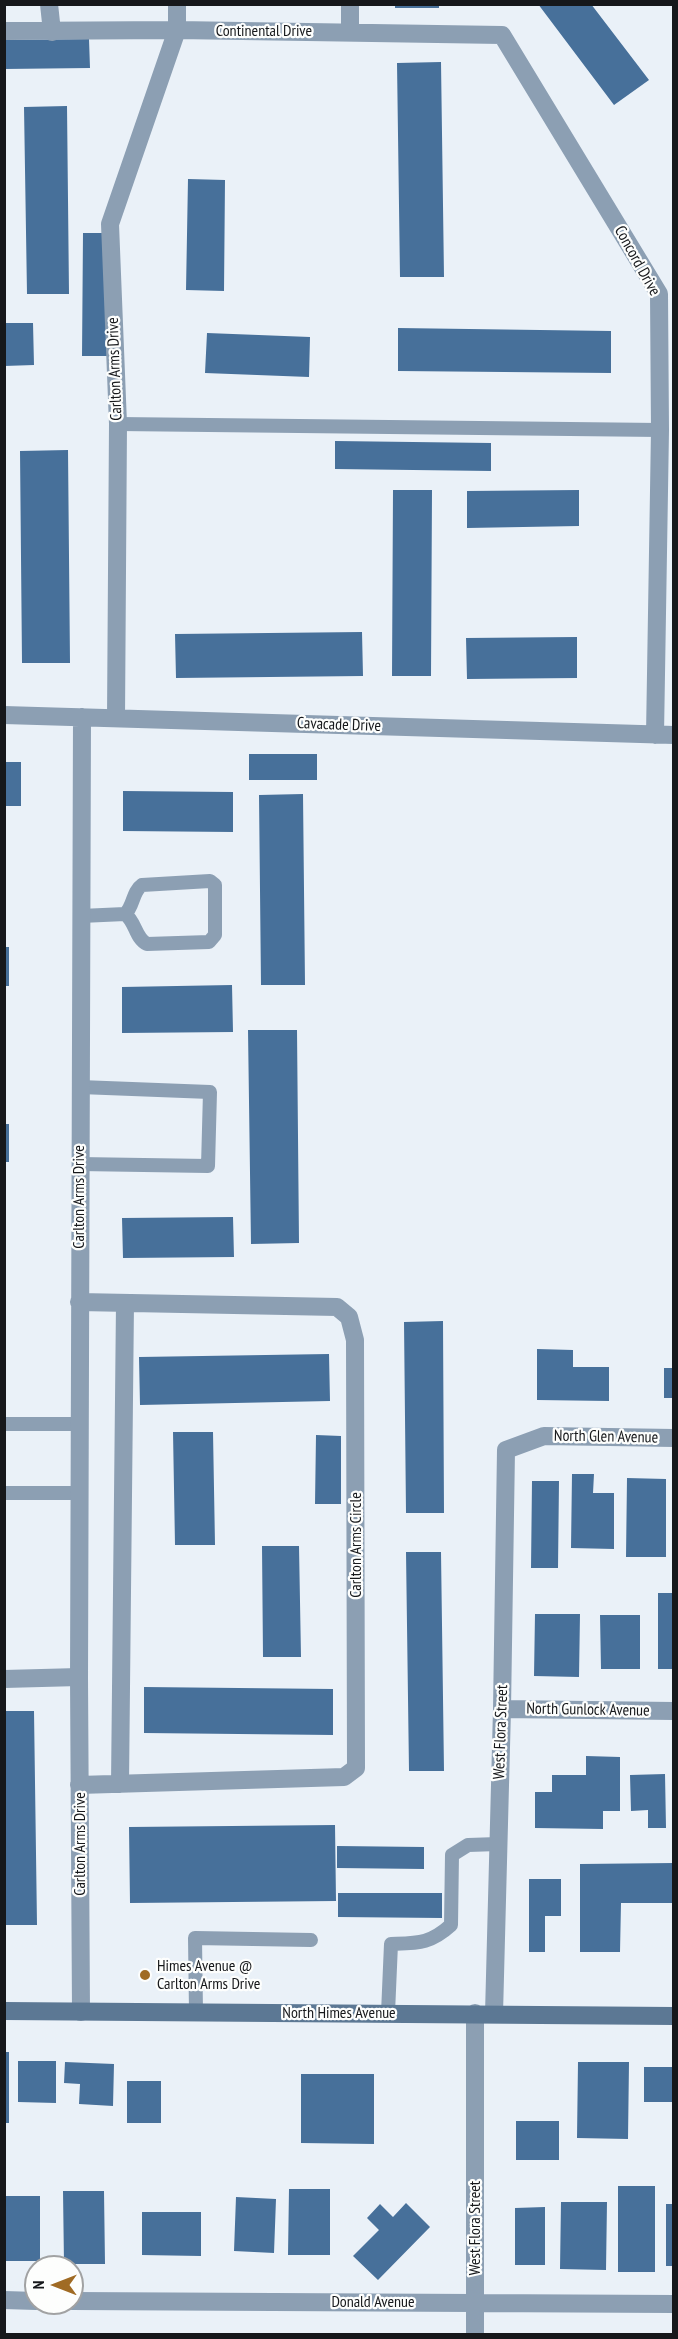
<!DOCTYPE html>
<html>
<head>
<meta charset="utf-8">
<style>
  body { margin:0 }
  #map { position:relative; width:678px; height:2339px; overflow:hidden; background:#eaf1f8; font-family:"PT Sans Narrow",sans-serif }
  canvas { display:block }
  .frame { position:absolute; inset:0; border:6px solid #16181b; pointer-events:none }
  .north { position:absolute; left:24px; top:2255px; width:60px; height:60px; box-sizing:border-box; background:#fdfefd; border:2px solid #a1a2a3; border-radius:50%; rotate:270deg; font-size:16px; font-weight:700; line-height:24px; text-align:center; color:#16181b }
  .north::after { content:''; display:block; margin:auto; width:21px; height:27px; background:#a06b24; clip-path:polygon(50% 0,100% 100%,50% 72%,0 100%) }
</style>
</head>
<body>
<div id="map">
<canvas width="678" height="2339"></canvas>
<div class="frame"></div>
<div class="north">N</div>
</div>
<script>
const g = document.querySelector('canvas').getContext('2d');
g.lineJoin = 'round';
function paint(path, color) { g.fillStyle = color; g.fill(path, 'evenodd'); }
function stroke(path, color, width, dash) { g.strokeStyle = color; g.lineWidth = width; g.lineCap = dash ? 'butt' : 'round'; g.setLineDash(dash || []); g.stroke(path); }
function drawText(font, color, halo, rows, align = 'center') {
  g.font = font + ' "PT Sans Narrow",sans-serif'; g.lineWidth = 4.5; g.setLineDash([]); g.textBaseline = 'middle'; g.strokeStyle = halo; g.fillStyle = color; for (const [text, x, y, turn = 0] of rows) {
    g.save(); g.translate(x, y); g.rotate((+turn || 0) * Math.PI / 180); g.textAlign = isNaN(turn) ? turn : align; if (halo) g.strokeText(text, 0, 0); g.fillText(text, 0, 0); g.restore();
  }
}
paint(new Path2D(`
  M395,4H439V8H395Z
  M538,4H591L649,80L614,105Z
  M89,39L90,68L4,69V40Z
  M441,62L444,277H400L397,63Z
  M67,106L69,294H27L24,107Z
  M188,179L225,180L224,291L186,290Z
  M83,233H107V356H82Z
  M4,323H33L34,365L4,366Z
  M398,328L611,331V373L398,371Z
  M207,333L310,337L309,377L205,373Z
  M335,441L491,443V471L335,469Z
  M68,450L70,663H22L20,451Z
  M393,490H432L431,676H392Z
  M579,490V526L467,528V491Z
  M362,632L363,676L176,678L175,634Z
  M577,637V678L467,679L466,638Z
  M249,754H317V780H249Z
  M4,762H21V806H4Z
  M123,791L233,792V832L123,831Z
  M303,794L305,985H261L259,795Z
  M5,947H9V986H5Z
  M232,985L233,1032L122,1033V987Z
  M248,1030H297L299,1243L251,1244Z
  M4,1124H9V1162H4Z
  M233,1217L234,1257L123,1258L122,1218Z
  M443,1321L444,1513H406L404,1322Z
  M537,1349L573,1350V1367H609V1401L537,1400Z
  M329,1354L330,1401L140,1405L139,1357Z
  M664,1368H674V1398H664Z
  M173,1432H213L215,1545H175Z
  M316,1435L341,1436V1504H315Z
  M572,1474H594L593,1493H614V1549L571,1548Z
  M627,1478L666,1479V1557H626Z
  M532,1481H559L558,1568H531Z
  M262,1546H299L301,1657H263Z
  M406,1552H441L444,1771H409Z
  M658,1593H674V1669H658Z
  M535,1614H580L579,1677L534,1676Z
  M600,1615H640V1669H601Z
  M144,1687L333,1689V1735L144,1733Z
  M4,1711H34L37,1925H4Z
  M586,1756L620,1757V1811H603V1829L535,1828V1792H552V1775H586Z
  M665,1774L666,1828H648V1810L631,1811L630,1775Z
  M335,1825L336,1901L130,1903L129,1827Z
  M337,1846L424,1847V1869L337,1868Z
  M674,1863V1903H621L620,1952H580V1864Z
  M529,1879H561V1916H545V1952H529Z
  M338,1893H442V1918L338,1917Z
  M4,2052H9V2123H4Z
  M18,2061H56V2103L18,2102Z
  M65,2062L114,2064L113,2106L79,2104L80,2084L64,2083Z
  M578,2062H629L628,2139L577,2138Z
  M644,2067H674V2102H644Z
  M301,2074H374V2144L301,2143Z
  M127,2081H161V2123H127Z
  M516,2121H559V2160H516Z
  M618,2186H655V2272H618Z
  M289,2189H330V2255H288Z
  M63,2191H104L105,2264H64Z
  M4,2196H40V2261H4Z
  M236,2197L276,2199L274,2253L234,2251Z
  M561,2202H607L606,2270L560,2269Z
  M406,2203L430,2227L378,2280L353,2256L379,2230L367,2218L380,2204L393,2217Z
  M666,2204H674V2266H666Z
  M545,2207V2265H515V2208Z
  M142,2212H201V2256L142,2255Z`), '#47709a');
stroke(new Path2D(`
  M118,424L660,430
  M81,916L125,914C136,922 135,938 147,944L209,942L215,935V885L210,881L142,885C132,892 134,906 125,914
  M79,1164L208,1166L210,1092L80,1087
  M4,1424H79
  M4,1493H79
  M196,2012L195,1938L311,1940
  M388,2013L391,1944C418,1943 430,1944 451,1925L452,1855L468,1845L498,1844`), '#8c9fb3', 14);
stroke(new Path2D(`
  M49,4L52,32
  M350,4V32
  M4,31L177,30L502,35L659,294L660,430L655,735
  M4,715L674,735
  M116,718L118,424L110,224L177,30V4
  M79,1302L337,1307L349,1317L355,1340L356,1768L344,1777L79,1785
  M79,1677L82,717
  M4,1679L79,1677L81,2012
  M502,1709L674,1711
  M120,1784L125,1303
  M494,2014L502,1709L506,1450L544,1436L674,1438
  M4,2300L36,2301
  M72,2301L674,2304
  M475,2334V2013`), '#8c9fb3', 18);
stroke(new Path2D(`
  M4,2011L674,2016`), '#5c7894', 18);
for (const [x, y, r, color] of [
  [145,1975,6,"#a06b24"]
]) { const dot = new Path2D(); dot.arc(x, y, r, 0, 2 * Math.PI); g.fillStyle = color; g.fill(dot); stroke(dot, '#fdfefd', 2); }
drawText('16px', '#16181b', '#fdfefd', [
  ["Continental Drive",264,31],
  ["Concord Drive",637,261,61],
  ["Carlton Arms Drive",115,369,-92],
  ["Cavacade Drive",339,725,2],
  ["Carlton Arms Drive",79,1197,-90],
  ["North Glen Avenue",606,1437,1],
  ["Carlton Arms Circle",356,1545,-90],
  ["North Gunlock Avenue",588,1710,1],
  ["West Flora Street",501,1732,-88],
  ["Carlton Arms Drive",80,1844,-90],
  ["North Himes Avenue",339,2013],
  ["West Flora Street",475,2228,-90],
  ["Donald Avenue",373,2302]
]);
drawText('16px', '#16181b', '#fdfefd', [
  ["Himes Avenue @",157,1966],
  ["Carlton Arms Drive",157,1984]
], 'left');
</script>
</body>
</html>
